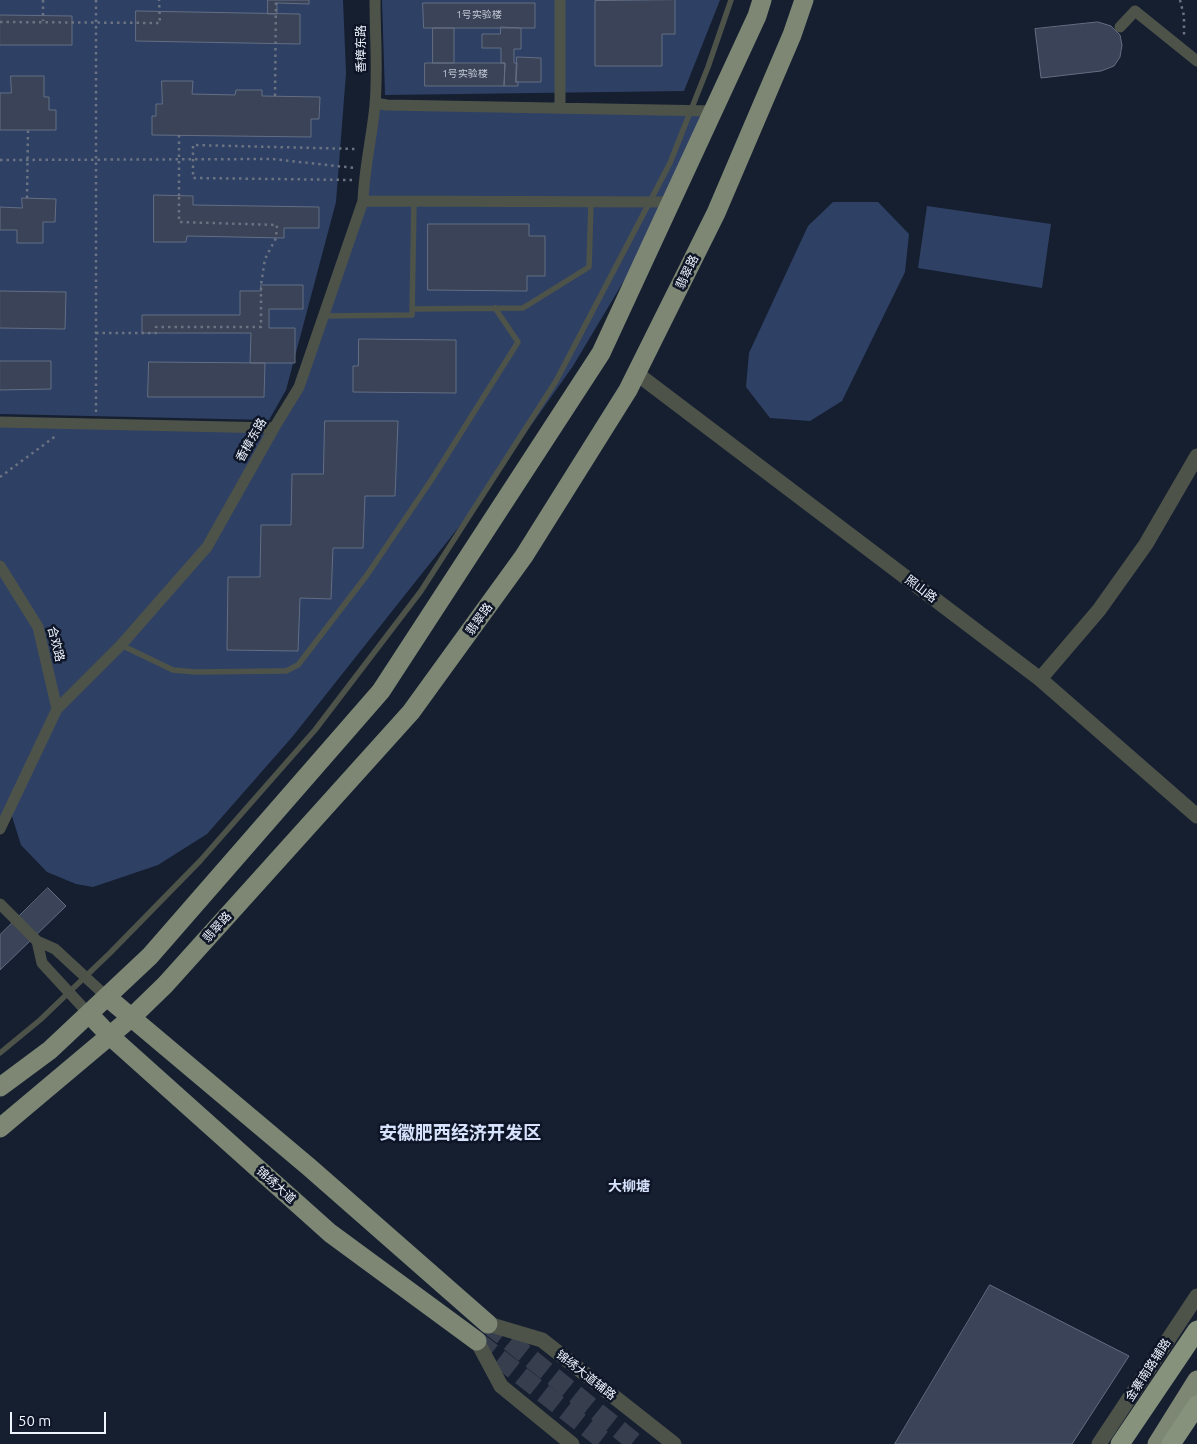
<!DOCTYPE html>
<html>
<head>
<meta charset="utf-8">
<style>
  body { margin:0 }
  #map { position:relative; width:1197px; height:1444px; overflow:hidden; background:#161f30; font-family:Ubuntu,sans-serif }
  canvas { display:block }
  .scale { position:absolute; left:10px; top:1412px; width:96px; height:22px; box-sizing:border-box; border:2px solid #eff5ff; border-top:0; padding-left:6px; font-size:15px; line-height:18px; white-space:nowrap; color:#eff5ff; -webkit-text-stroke:4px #0d1526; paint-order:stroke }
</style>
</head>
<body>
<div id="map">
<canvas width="1197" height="1444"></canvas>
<div class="scale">50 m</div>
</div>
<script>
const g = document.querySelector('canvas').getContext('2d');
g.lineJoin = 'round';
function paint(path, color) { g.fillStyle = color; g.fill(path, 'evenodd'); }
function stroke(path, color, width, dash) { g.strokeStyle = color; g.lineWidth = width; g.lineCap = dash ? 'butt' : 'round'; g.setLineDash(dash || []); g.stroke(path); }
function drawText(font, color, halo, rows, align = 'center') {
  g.font = font + ' Ubuntu,"Noto Sans SC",sans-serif'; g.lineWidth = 5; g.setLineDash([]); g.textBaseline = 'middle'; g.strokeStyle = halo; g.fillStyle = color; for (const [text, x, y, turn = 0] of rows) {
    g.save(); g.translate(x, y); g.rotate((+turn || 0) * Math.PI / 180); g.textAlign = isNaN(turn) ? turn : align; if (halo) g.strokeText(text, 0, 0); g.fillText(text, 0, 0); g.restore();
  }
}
paint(new Path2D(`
  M0,0H343L346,73L336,202L286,390L269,420L0,414Z
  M382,0H720L684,91L385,95Z
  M375,103L714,111L671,202L573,366L462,523L293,736L207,834L158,865L93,887L76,884L47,872L21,845L10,810L0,824V422L274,428L299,387L364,201Z
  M833,202H878L909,234L905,272L842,401L810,421L770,418L746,387L749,353L808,226Z
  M927,206L1051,224L1042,288L918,268Z`), '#2f4065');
const building = new Path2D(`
  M268,0H309V4L277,3V14H268Z
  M675,0V34H662V66H595V1Z
  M423,3H535V28H424Z
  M136,11L300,14V44L136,41Z
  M0,15L72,16V45H0Z
  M1098,22L1111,26L1120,35L1122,45L1120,57L1114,66L1101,71L1041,78L1035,29Z
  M501,27L521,28V49H514V63H517L516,82H518V86H504L505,63H501V48H482V34H500Z
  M433,28H454V63H433Z
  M517,57L541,58V82H516Z
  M425,63H505L504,86H425Z
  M11,76H44V97H49V110H56V130H0V93H11Z
  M162,81H193L192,94L235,95L236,90H262V96L320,97L319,119H311V137L152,135V116H156V104H162Z
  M154,195L193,196V205L319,207V228H284V238L187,236L186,242H154Z
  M22,198L56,199L55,222H43V243H17V230H0V207L22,208Z
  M428,224H529V236H545V276H527V291L428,290Z
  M261,285H303V309H269V328H295V363H250L251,333H142V315H240V291H261Z
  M0,291L66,292L65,329L0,328Z
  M359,339L456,340V393L353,392V366H358Z
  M0,361H51V389L0,390Z
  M149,362L265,363L264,397H148Z
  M325,421H398L395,496H365L363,548H333L331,599L300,598L298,651L227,650L228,577H260L261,525H291L292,474H323Z
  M48,888L66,906L0,970V935Z
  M990,1285L1129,1356L1072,1444H895Z`);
paint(building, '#3a4357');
stroke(building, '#636e84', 1);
stroke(new Path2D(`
  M488,1324L637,1444
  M477,1341L608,1444`), '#373f4f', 19, [19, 9]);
stroke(new Path2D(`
  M43,0V21
  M96,0V413
  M1180,0L1184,16V36
  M0,22L160,23L159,0
  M275,96L276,0
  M0,160L272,159L355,168
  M352,180L193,178V145L357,149
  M96,333H156V327H261V285L265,259L276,238L277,225L179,222V196
  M0,477L57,435`), '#6b7281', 2.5, [2.5, 4]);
stroke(new Path2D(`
  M412,309L523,308L589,267L591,202
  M324,316L412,315L414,202
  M121,645L173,670L196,672L280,671H286L298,665L367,575L432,479L518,342L495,308
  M0,1053L40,1020L110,953L200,861L315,730L421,591L556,381L670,163L708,67L731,0`), '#4e534a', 5.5);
stroke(new Path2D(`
  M1120,27L1135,11L1197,61
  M375,103L387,105L714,111
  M560,108V0
  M363,201L671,202
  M0,422L274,428
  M0,566L38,627L57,709
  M0,829L57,709L121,645L207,547L274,428L299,387L363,201C364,169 372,137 375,105C378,70 375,35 375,0
  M0,904L37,941L55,949L107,997
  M37,941L42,963L89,1014`), '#4e534a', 11);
stroke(new Path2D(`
  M636,373L1040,679L1197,816
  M1040,679L1099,610L1146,544L1197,456
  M488,1324L542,1340L674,1444
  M477,1341L501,1386L572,1444
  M1099,1444L1197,1296`), '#4e534a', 15);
stroke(new Path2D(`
  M107,997L309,1167L488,1324
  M89,1014L110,1036L330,1233L477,1341
  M0,1087L50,1050L150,956L381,691L601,353L757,16L762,0
  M0,1128L132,1017L165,985L411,712L524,556L628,390L716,213L792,35L804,0
  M1157,1444L1197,1380`), '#7d8774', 19);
stroke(new Path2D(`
  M1120,1444L1197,1330
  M1171,1444L1197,1405`), '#86927c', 19);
stroke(new Path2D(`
  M179,135V196
  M27,198L28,130`), '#6b7281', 2.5, [2.5, 4]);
drawText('10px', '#c2c8d5', null, [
  ["1号实验楼",479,15],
  ["1号实验楼",465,74]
]);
drawText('12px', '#eff5ff', '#0d1526', [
  ["香樟东路",361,49,-90],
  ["翡翠路",687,272,-64],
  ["香樟东路",251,440,-60],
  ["照山路",921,589,37],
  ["翡翠路",479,619,-54],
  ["合欢路",56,644,76],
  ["翡翠路",217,927,-48],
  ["锦绣大道",276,1185,42],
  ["金寨南路辅路",1148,1370,-57],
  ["锦绣大道辅路",586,1375,38]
]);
drawText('bold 14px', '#d7e3fc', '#0d1526', [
  ["大柳塘",629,1186]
]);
drawText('bold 18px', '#d7e3fc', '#0d1526', [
  ["安徽肥西经济开发区",460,1133]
]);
</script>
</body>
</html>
